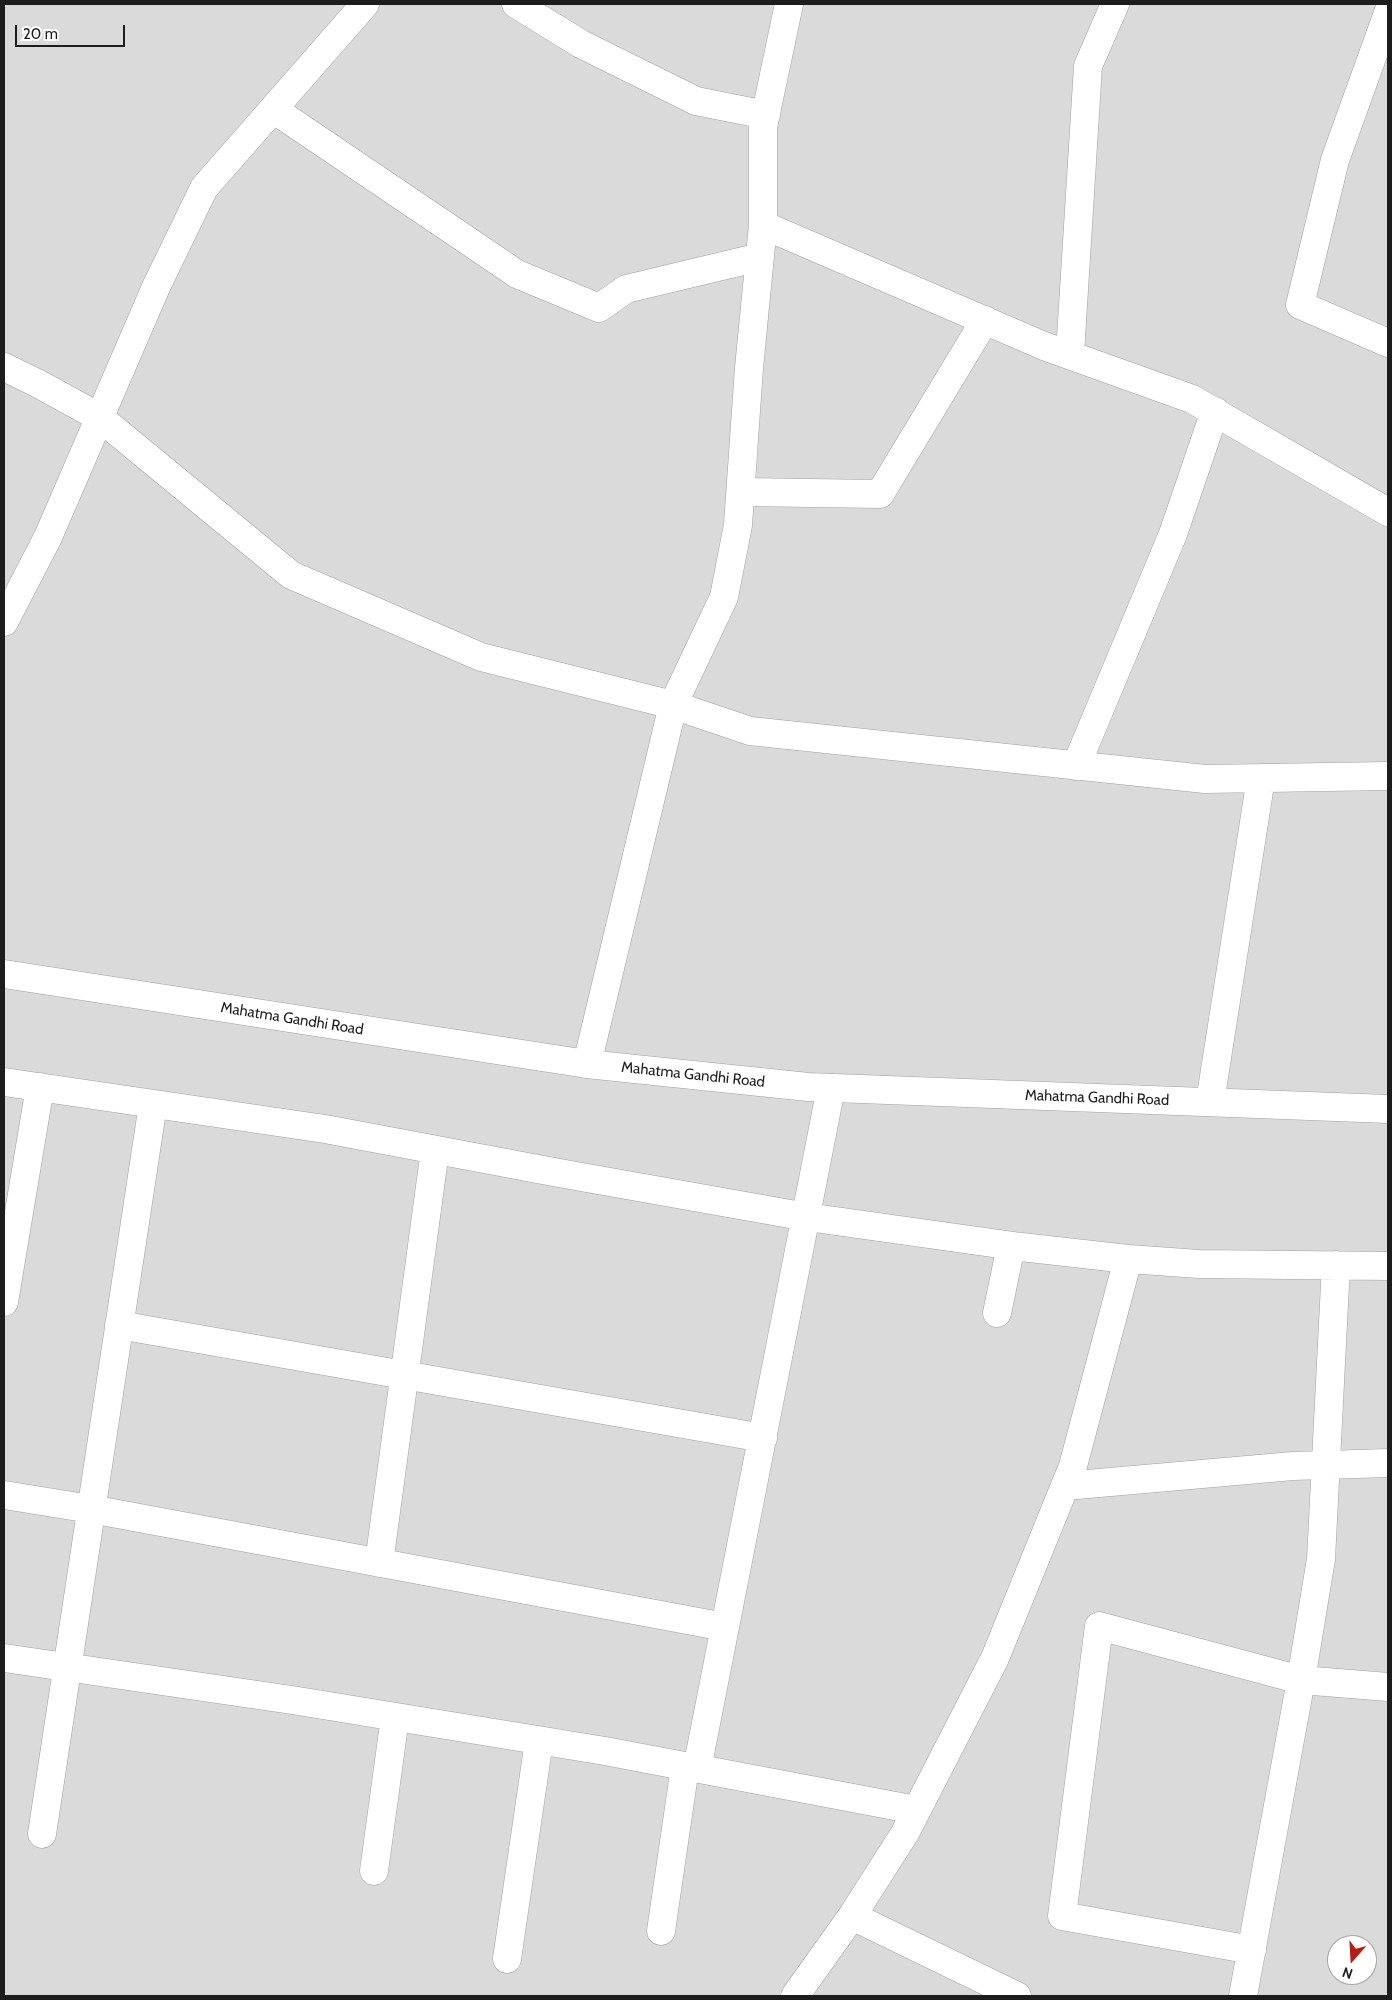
<!DOCTYPE html>
<html>
<head>
<meta charset="utf-8">
<style>
  body { margin:0 }
  #map { position:relative; width:1392px; height:2000px; overflow:hidden; background:#edebe4; font-family:Cabin,sans-serif }
  canvas { display:block }
  .frame { position:absolute; inset:0; border:5px solid #1d1d1d; pointer-events:none }
  .north { position:absolute; left:1327px; top:1935px; width:50px; height:50px; box-sizing:border-box; background:#fff; border:1px solid #a5a5a5; border-radius:50%; rotate:199deg; font-size:14px; font-weight:700; line-height:20px; text-align:center; color:#1d1d1d }
  .north::after { content:''; display:block; margin:auto; width:18px; height:22px; background:#b61d14; clip-path:polygon(50% 0,100% 100%,50% 72%,0 100%) }
  .scale { position:absolute; left:15px; top:25px; width:110px; height:22px; box-sizing:border-box; border:2px solid #1d1d1d; border-top:0; padding-left:6px; font-size:15px; line-height:18px; white-space:nowrap; color:#1d1d1d; -webkit-text-stroke:4px #fff; paint-order:stroke }
</style>
</head>
<body>
<div id="map">
<canvas width="1392" height="2000"></canvas>
<div class="frame"></div>
<div class="north">N</div>
<div class="scale">20 m</div>
</div>
<script>
const g = document.querySelector('canvas').getContext('2d');
g.lineJoin = 'round';
function paint(path, color) { g.fillStyle = color; g.fill(path, 'evenodd'); }
function stroke(path, color, width, dash) { g.strokeStyle = color; g.lineWidth = width; g.lineCap = dash ? 'butt' : 'round'; g.setLineDash(dash || []); g.stroke(path); }
function drawText(font, color, halo, rows, align = 'center') {
  g.font = font + ' Cabin,sans-serif'; g.lineWidth = 4; g.setLineDash([]); g.textBaseline = 'middle'; g.strokeStyle = halo; g.fillStyle = color; for (const [text, x, y, turn = 0] of rows) {
    g.save(); g.translate(x, y); g.rotate((+turn || 0) * Math.PI / 180); g.textAlign = isNaN(turn) ? turn : align; if (halo) g.strokeText(text, 0, 0); g.fillText(text, 0, 0); g.restore();
  }
}
paint(new Path2D(`
  M4,4H1388V1996H4ZM1337,1945H1367V1975H1337Z`), '#dbdada');
const minor = new Path2D(`
  M516,4L581,44L696,101L766,115
  M1388,13L1335,160L1300,305L1388,343
  M273,109L517,274L599,308L626,289L760,257
  M763,225L1044,346L1192,399L1388,512
  M1070,354L1088,66L1115,4
  M4,367L37,383L99,417L291,575L481,657L673,705L750,731L1205,779L1388,776
  M741,492L880,494L985,320
  M4,622L48,537L156,287L204,188L365,4
  M1076,766L1173,534L1215,411
  M587,1064L673,705L724,597L738,525L749,368L763,225V127L789,4
  M4,1082L325,1129L559,1173L807,1217L1021,1247L1128,1259L1199,1264L1388,1266
  M1210,1102L1261,778
  M4,1302L40,1087
  M997,1313L1011,1246
  M119,1325L763,1438
  M1065,1486L1293,1466L1388,1463
  M4,1495L91,1509L725,1627
  M379,1563L435,1150
  M4,1658L292,1700L605,1751L916,1810
  M697,1769L831,1088
  M42,1834L153,1104
  M374,1871L395,1717
  M852,1916L1017,1996
  M661,1931L685,1767
  M1252,1950L1062,1916L1099,1626L1301,1680L1388,1687
  M507,1959L539,1741
  M795,1996L852,1916L905,1833L995,1658L1073,1466L1128,1259
  M1243,1996L1301,1680L1321,1559L1336,1265`);
const tertiary = new Path2D(`
  M4,974L587,1064L808,1087L1388,1109`);
stroke(minor, '#a1a1a1', 29);
stroke(tertiary, '#a1a1a1', 29);
stroke(minor, '#fff', 28);
stroke(tertiary, '#fff', 28);
drawText('15px', '#1d1d1d', '#fff', [
  ["Mahatma Gandhi Road",292,1019,9],
  ["Mahatma Gandhi Road",693,1075,6],
  ["Mahatma Gandhi Road",1097,1098,2]
]);
</script>
</body>
</html>
